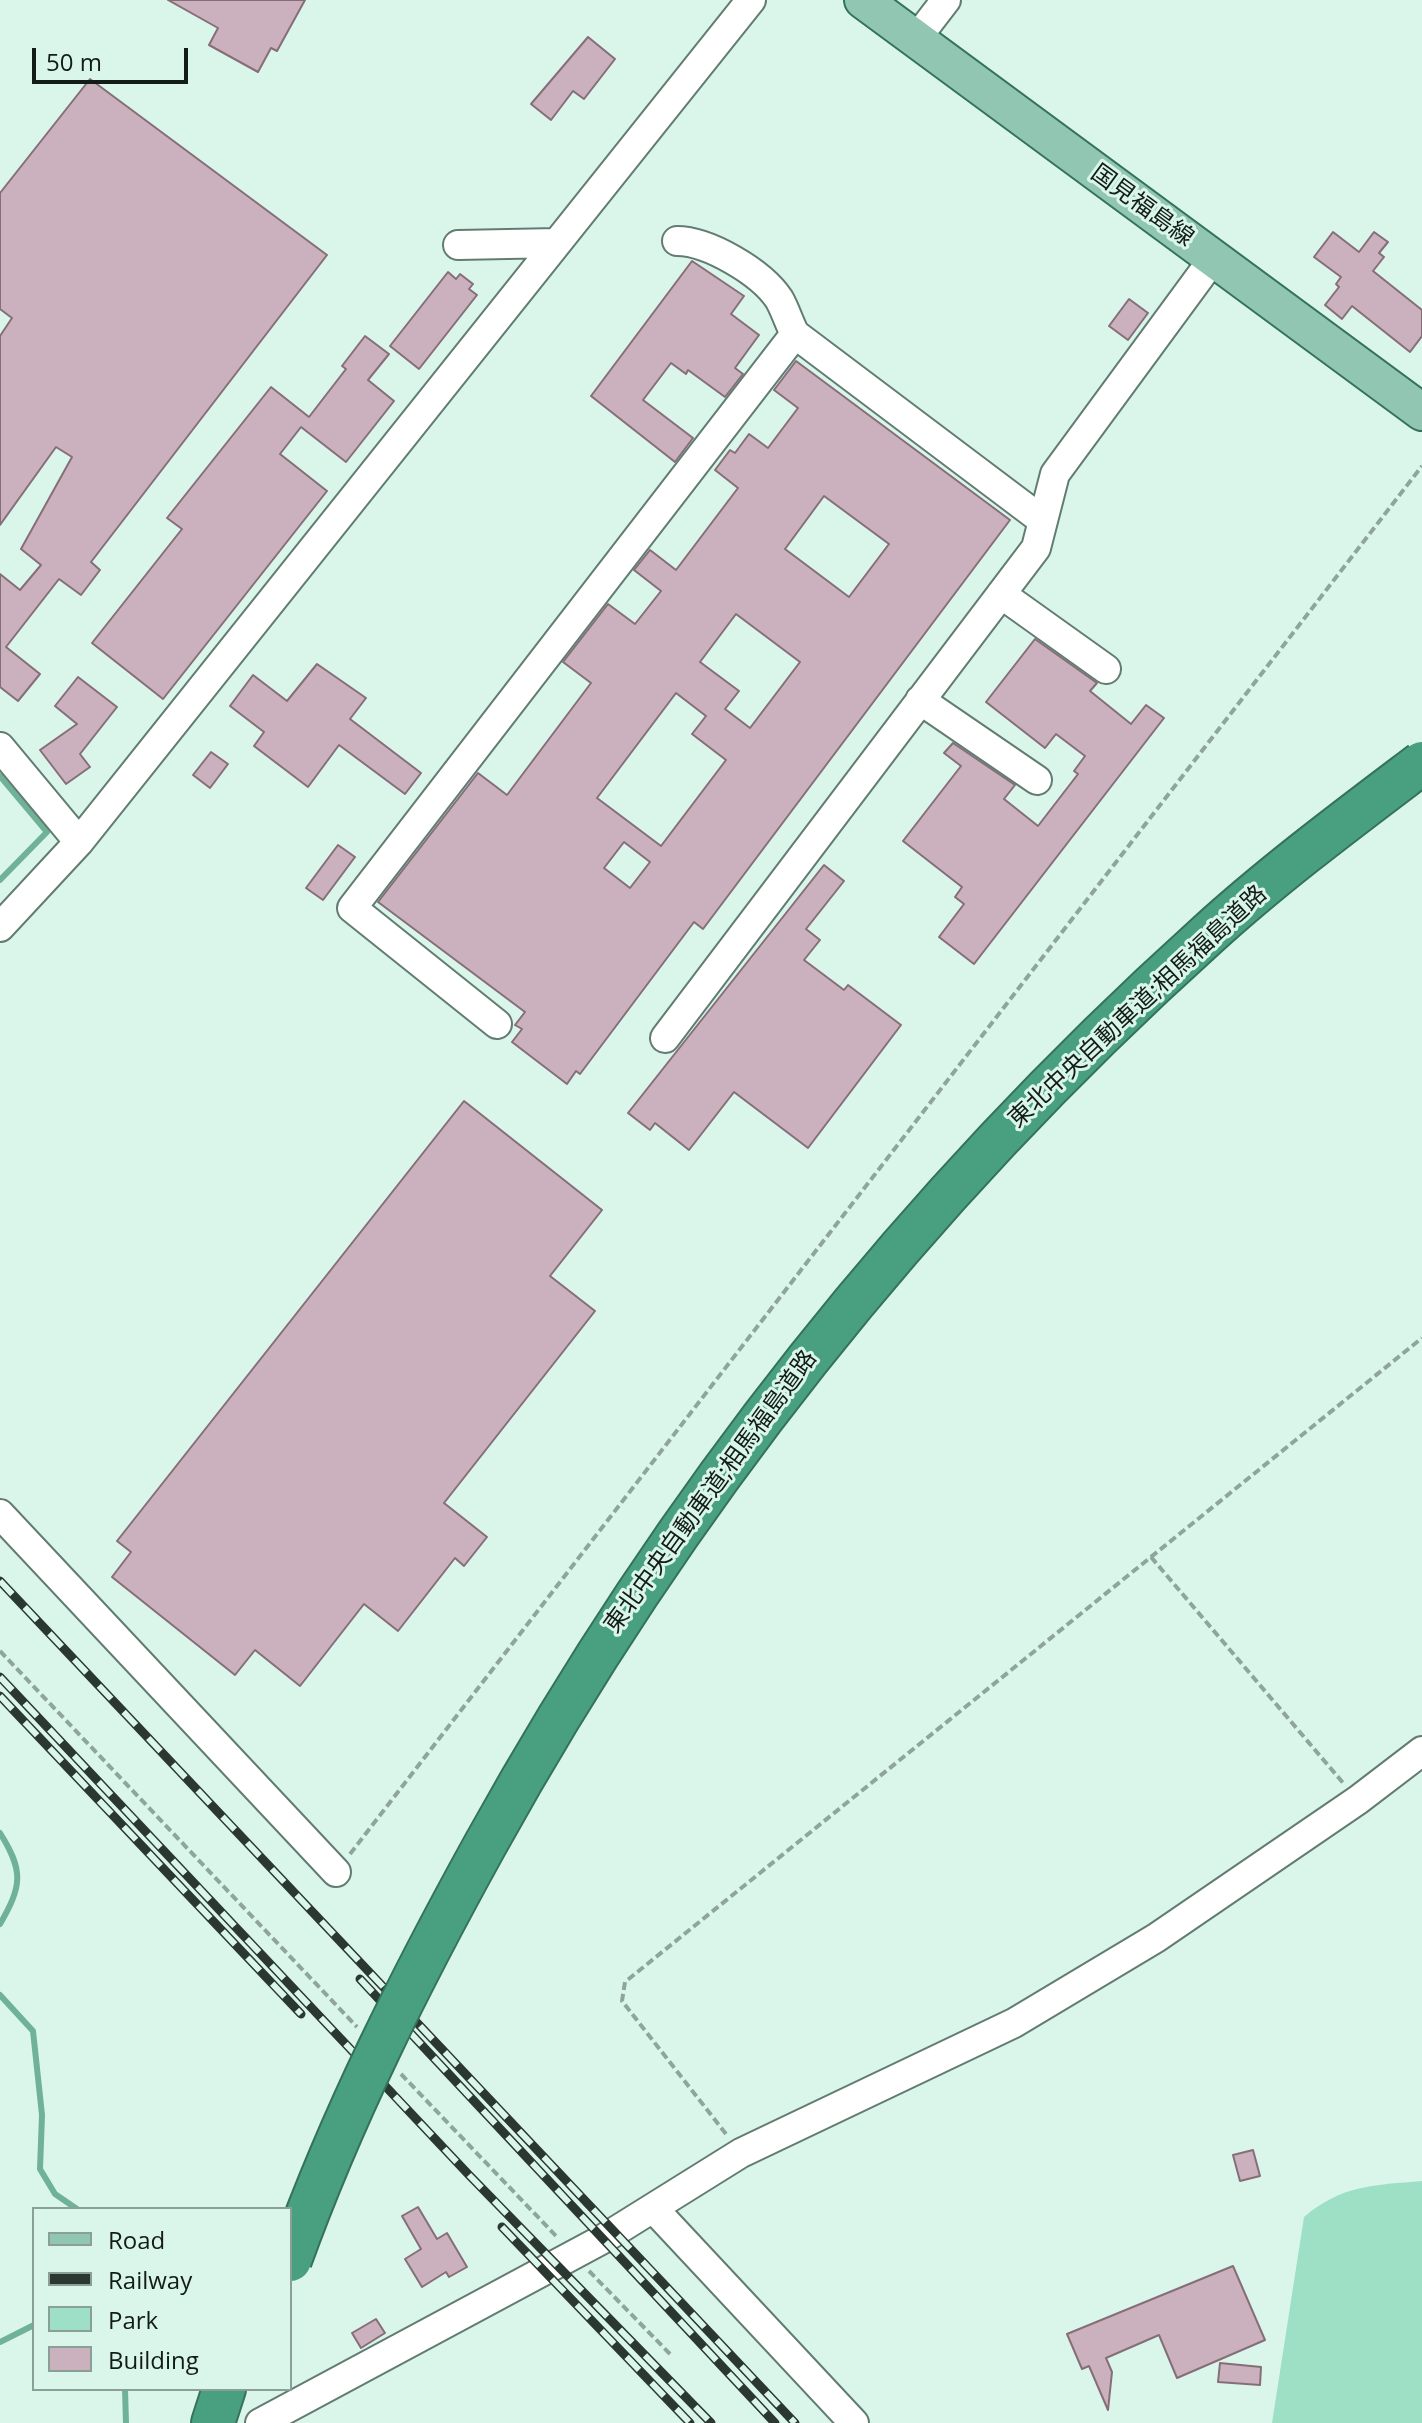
<!DOCTYPE html>
<html>
<head>
<meta charset="utf-8">
<style>
  body { margin:0 }
  #map { position:relative; width:1422px; height:2423px; overflow:hidden; background:#daf6ea; font-family:"Open Sans",sans-serif }
  canvas { display:block }
  .legend { position:absolute; left:32px; top:2207px; width:260px; height:184px; box-sizing:border-box; background:#daf6ea; border:2px solid #8a9f96; margin:0; padding:10px 14px; list-style:none; font-size:24px; color:#131d18 }
  .legend li { display:flex; align-items:center; gap:16px; height:40px }
  .legend b { width:40px; border:2px solid #8a9f96 }
  .scale { position:absolute; left:32px; top:48px; width:156px; height:36px; box-sizing:border-box; border:4px solid #131d18; border-top:0; padding-left:10px; font-size:24px; line-height:28px; white-space:nowrap; color:#131d18; -webkit-text-stroke:6px #daf6ea; paint-order:stroke }
</style>
</head>
<body>
<div id="map">
<canvas width="1422" height="2423"></canvas>
<ul class="legend">
<li><b style="height:10px;background:#91c6b3"></b>Road</li>
<li><b style="height:10px;background:#2b3731"></b>Railway</li>
<li><b style="height:22px;background:#9de0c5"></b>Park</li>
<li><b style="height:22px;background:#cbb1bd"></b>Building</li>
</ul>
<div class="scale">50 m</div>
</div>
<script>
const g = document.querySelector('canvas').getContext('2d');
g.lineJoin = 'round';
function paint(path, color) { g.fillStyle = color; g.fill(path, 'evenodd'); }
function stroke(path, color, width, dash) { g.strokeStyle = color; g.lineWidth = width; g.lineCap = dash ? 'butt' : 'round'; g.setLineDash(dash || []); g.stroke(path); }
function drawText(font, color, halo, rows, align = 'center') {
  g.font = font + ' "Open Sans","Noto Sans JP",sans-serif'; g.lineWidth = 6; g.setLineDash([]); g.textBaseline = 'middle'; g.strokeStyle = halo; g.fillStyle = color; for (const [text, x, y, turn = 0] of rows) {
    g.save(); g.translate(x, y); g.rotate((+turn || 0) * Math.PI / 180); g.textAlign = isNaN(turn) ? turn : align; if (halo) g.strokeText(text, 0, 0); g.fillText(text, 0, 0); g.restore();
  }
}
paint(new Path2D(`
  M1422,2181V2423H1272L1304,2217C1341,2185 1375,2185 1422,2181Z`), '#9de0c5');
stroke(new Path2D(`
  M0,776L47,832L0,880
  M0,1833C24,1871 22,1886 0,1924
  M0,1995L33,2031L42,2115L40,2169L55,2194L77,2209
  M0,2342L34,2325
  M125,2389L126,2423`), '#6fb298', 6);
const building = new Path2D(`
  M168,0H305L277,51L271,48L258,72L209,45L218,28Z
  M588,37L615,59L584,99L573,91L551,120L531,104Z
  M90,79L327,255L91,562L100,570L81,595L59,579L6,647L40,674L18,701L0,687V574L20,590L41,565L21,549L72,457L56,447L0,525V336L12,318L0,309V193Z
  M1333,232L1359,252L1374,232L1388,242L1379,253L1384,257L1373,271L1422,310V336L1410,352L1352,306L1342,319L1325,305L1339,287L1336,284L1341,277L1314,257Z
  M692,261L744,296L731,314L759,335L735,368L743,374L725,397L688,370L686,374L671,363L643,400L693,438L675,462L591,396Z
  M448,272L456,279L460,274L473,284L469,289L477,295L419,369L390,346Z
  M1129,299L1148,313L1128,340L1109,326Z
  M365,336L389,354L368,380L394,401L346,462L301,427L280,454L327,491L163,699L92,643L182,529L167,518L271,387L309,417L346,369L342,366Z
  M796,361L1010,520L703,929L694,922L580,1074L576,1071L567,1084L512,1042L522,1029L515,1025L525,1012L378,902L478,773L507,795L591,683L563,662L608,604L635,624L661,591L634,570L650,550L676,570L738,488L715,470L730,450L735,453L749,434L768,448L798,408L774,390ZM824,496L889,544L849,597L785,549ZM736,614L800,662L750,728L725,709L739,691L700,662ZM676,693L706,716L692,734L726,760L661,846L597,798ZM624,842L650,862L630,888L604,868Z
  M1035,639L1097,683L1090,691L1131,724L1146,705L1164,718L974,964L939,937L964,904L955,897L962,887L903,841L961,766L944,753L953,743L1015,785L1004,799L1038,826L1078,774L1074,771L1085,756L1056,734L1045,748L986,702Z
  M317,664L366,698L350,719L421,773L405,794L339,745L308,787L254,746L264,732L230,706L253,675L287,701Z
  M78,677L117,707L80,754L90,767L66,784L40,750L77,724L55,706Z
  M211,752L228,764L210,788L193,775Z
  M338,845L355,857L323,900L306,888Z
  M824,865L844,881L806,929L820,940L804,960L844,990L848,985L901,1025L808,1148L734,1092L689,1150L655,1123L650,1130L628,1113Z
  M464,1101L602,1210L550,1276L595,1311L444,1503L487,1537L464,1566L455,1558L398,1631L364,1604L300,1686L255,1650L235,1675L112,1577L131,1552L117,1541Z
  M1253,2150L1260,2176L1240,2181L1233,2155Z
  M418,2207L437,2239L447,2233L467,2267L449,2277L446,2272L422,2287L405,2259L421,2249L402,2216Z
  M1233,2266L1265,2340L1177,2378L1159,2335L1106,2358L1112,2372L1108,2410L1089,2366L1082,2369L1067,2334Z
  M376,2319L385,2333L361,2348L352,2333Z
  M1220,2363L1261,2367L1260,2385L1218,2382Z`);
paint(building, '#cbb1bd');
stroke(building, '#866e79', 2);
const minor = new Path2D(`
  M916,39L946,0
  M677,241C708,241 761,272 779,299C785,309 789,323 795,334
  M458,245L557,243
  M1001,594L1106,669
  M920,700L1037,780
  M0,747L79,842
  M0,927L79,842L751,0
  M497,1024L352,908L795,334L1042,520
  M665,1038L1036,548L1055,474L1213,259
  M0,1514L336,1872
  M653,2208L854,2423
  M260,2423L603,2239L741,2153L1014,2023L1156,1938L1358,1800L1422,1751`);
const major = new Path2D(`
  M863,0L1422,412`);
const highway = new Path2D(`
  M213,2423L224,2389`);
stroke(minor, '#637c72', 32);
stroke(major, '#35725c', 40);
stroke(highway, '#35725c', 46);
stroke(new Path2D(`
  M1151,1557L1344,1784
  M0,1651L357,2027
  M350,1854L1422,466
  M401,2074L558,2238
  M726,2134L622,2001L625,1982L1422,1338
  M589,2271L671,2355`), '#8fa59b', 4, [8, 4]);
stroke(minor, '#fff', 28);
stroke(major, '#91c6b3', 36);
stroke(highway, '#48a081', 42);
const rail = new Path2D(`
  M0,1581L795,2423
  M0,1677L469,2175L711,2423
  M0,1696L301,2014
  M360,1979L775,2423
  M502,2227L690,2423`);
stroke(rail, '#2b3731', 9);
stroke(rail, '#daf6ea', 6, [18]);
const highwayBridge = new Path2D(`
  M290,2260C342,2116 411,1979 485,1845C675,1501 913,1200 1206,936C1274,874 1348,819 1422,763`);
stroke(highwayBridge, '#35725c', 46, []);
stroke(highwayBridge, '#48a081', 42);
drawText('24px', '#131d18', '#daf6ea', [
  ["国見福島線",1142,206,36],
  ["東北中央自動車道;相馬福島道路",1138,1007,-43],
  ["東北中央自動車道;相馬福島道路",711,1492,-54]
]);
</script>
</body>
</html>
